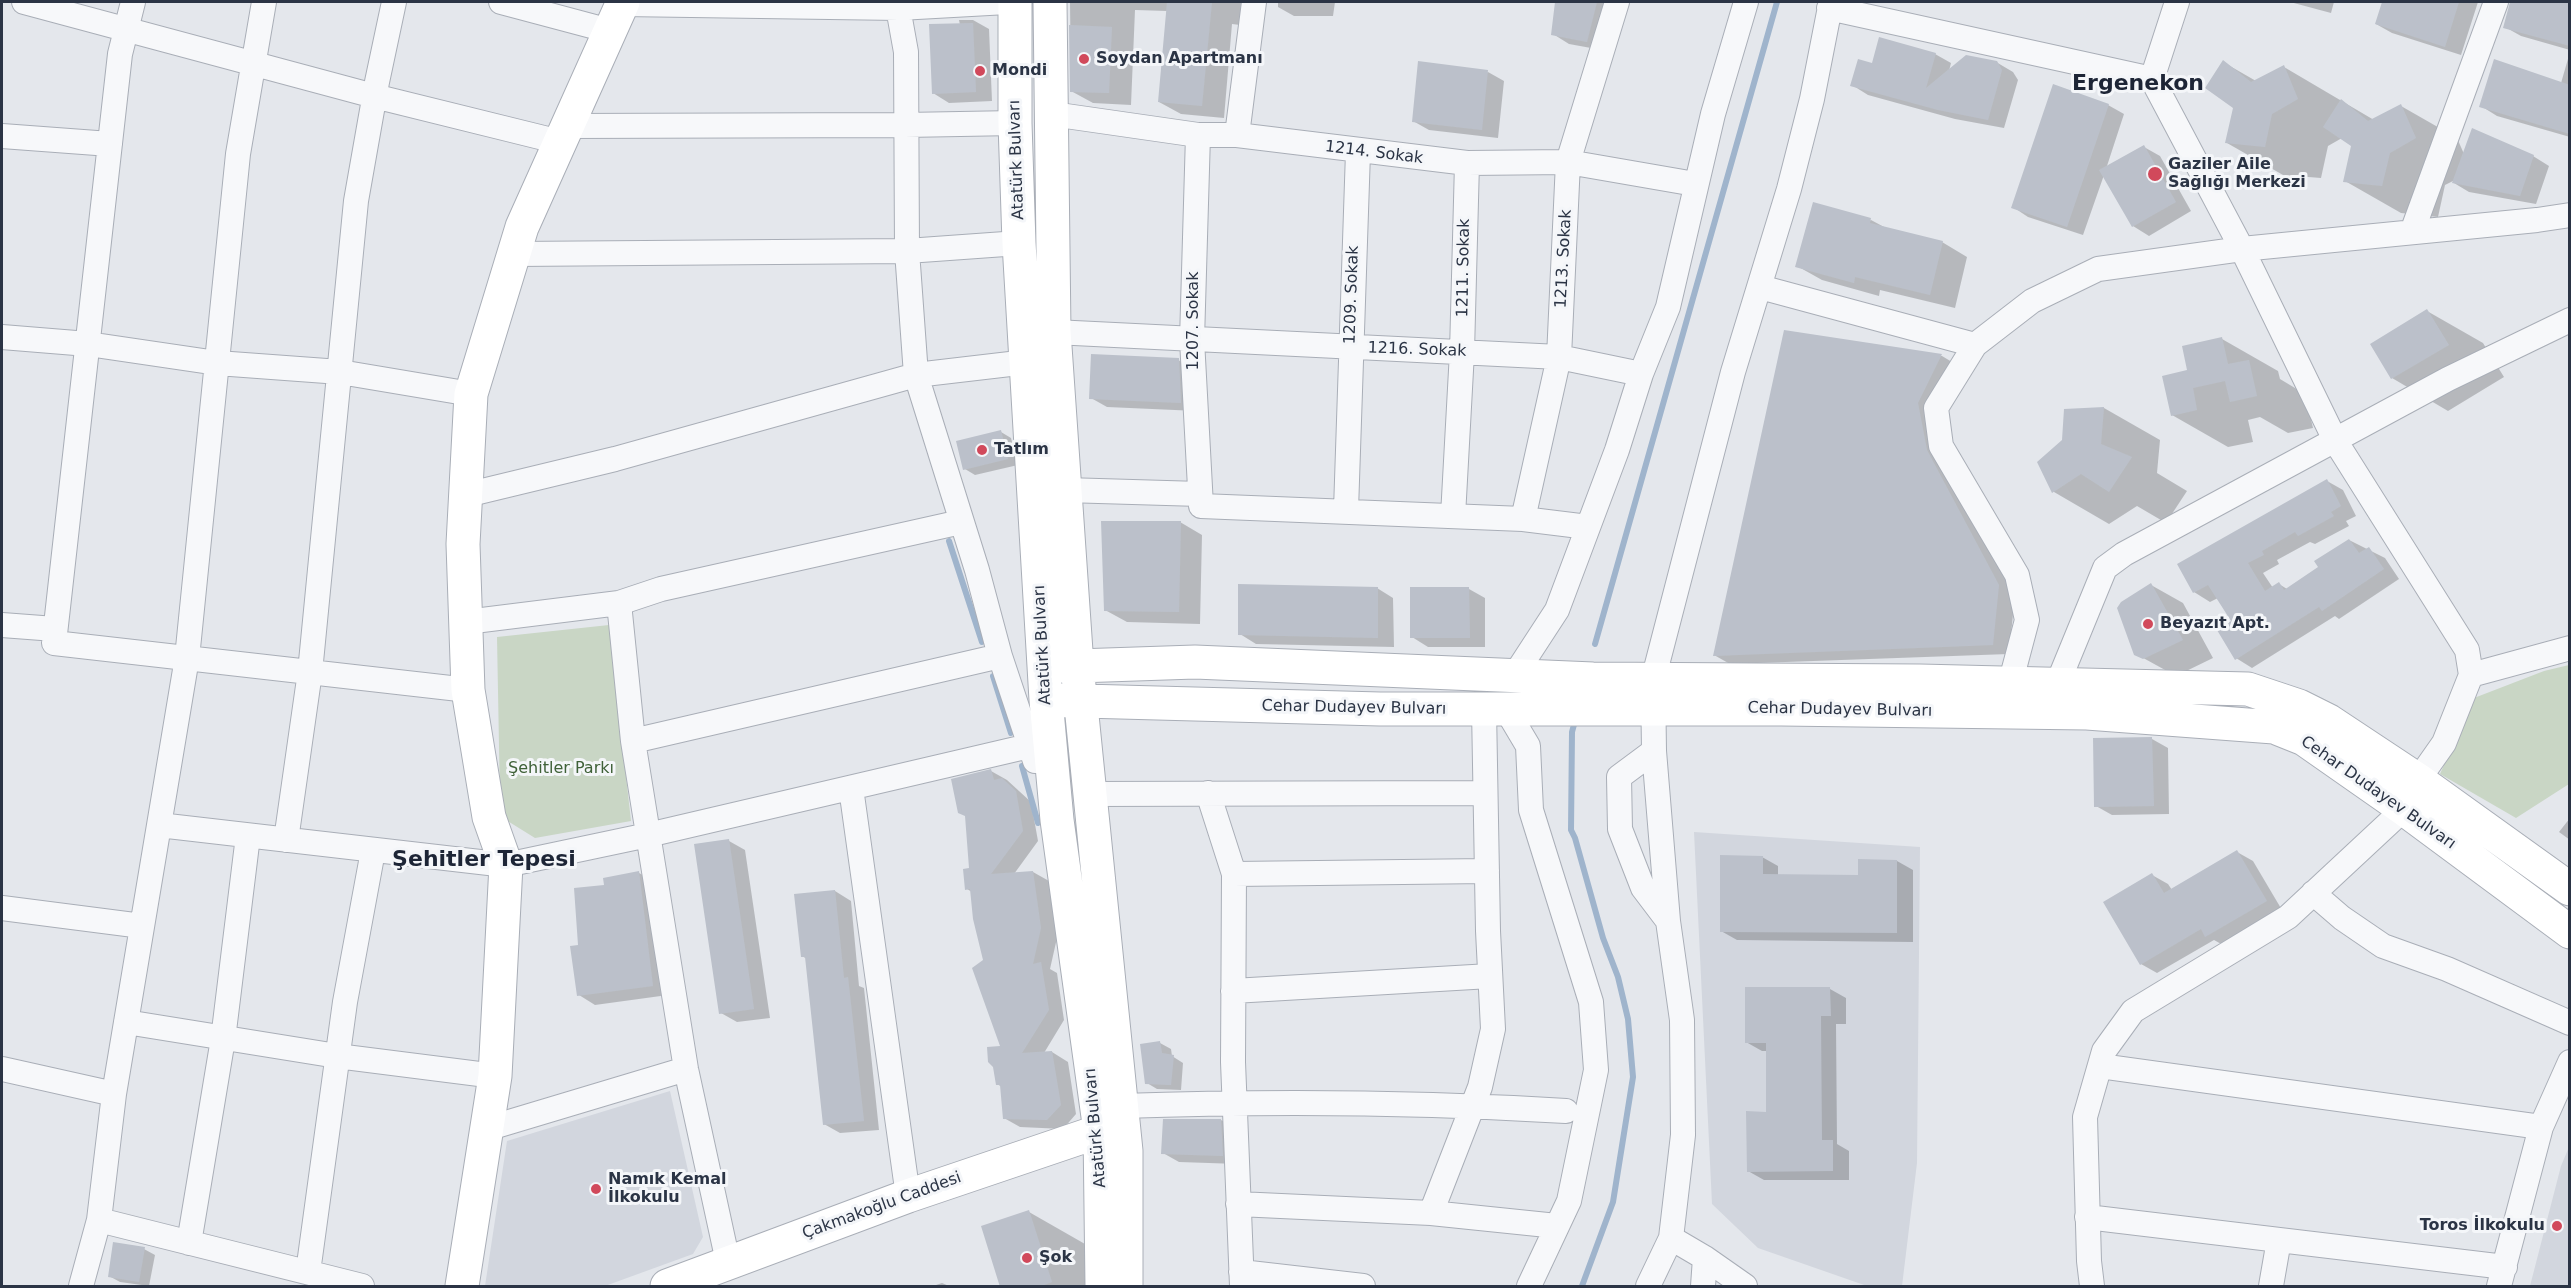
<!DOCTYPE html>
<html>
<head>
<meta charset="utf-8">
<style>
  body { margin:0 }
  #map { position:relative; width:2571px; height:1288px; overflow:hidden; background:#e4e7ec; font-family:"DejaVu Sans",sans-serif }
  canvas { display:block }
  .frame { position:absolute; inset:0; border:3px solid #2b3445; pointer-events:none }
</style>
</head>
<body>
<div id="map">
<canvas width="2571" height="1288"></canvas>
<div class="frame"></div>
</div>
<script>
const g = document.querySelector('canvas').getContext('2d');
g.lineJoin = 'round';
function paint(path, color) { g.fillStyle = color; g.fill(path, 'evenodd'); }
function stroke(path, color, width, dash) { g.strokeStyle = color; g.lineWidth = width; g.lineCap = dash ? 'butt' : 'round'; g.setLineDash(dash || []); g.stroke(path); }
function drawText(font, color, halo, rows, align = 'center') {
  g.font = font + ' "DejaVu Sans",sans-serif'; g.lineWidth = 6; g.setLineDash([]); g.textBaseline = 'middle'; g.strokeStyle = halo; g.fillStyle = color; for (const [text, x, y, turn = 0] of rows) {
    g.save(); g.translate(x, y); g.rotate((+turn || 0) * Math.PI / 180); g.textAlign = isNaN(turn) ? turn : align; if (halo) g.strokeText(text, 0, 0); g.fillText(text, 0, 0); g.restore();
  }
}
paint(new Path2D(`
  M1694,832L1920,847L1917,1163L1902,1286H1867L1758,1248L1712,1204Z
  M670,1091L703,1237L693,1254L605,1286H485L507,1141Z
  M2569,1147V1286H2530L2561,1166Z`), '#d2d6de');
paint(new Path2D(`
  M609,625L631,821L535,838L506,820L500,800L497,637Z
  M2569,665V784L2516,818L2440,774L2474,698L2544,671Z`), '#c9d6c5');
paint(new Path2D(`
  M1070,2H1241L1240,25L1232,24L1224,118L1181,114L1159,102L1167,11L1135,10L1131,105L1093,103L1071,91Z
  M1278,2H1335L1333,16H1294L1278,7Z
  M1556,2H1615L1602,50L1569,44L1553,34Z
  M2290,2H2334L2331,13Z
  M2383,2H2478L2461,55L2392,33L2376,24Z
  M2512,2H2570V50L2521,36L2505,27Z
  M959,20H973L989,29L992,101L949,103L933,93L960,25Z
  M2570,52V137L2497,116L2481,106L2561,83Z
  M1935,54L1951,63L1949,71L1996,62L2013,72L2018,80L2004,128L1955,119L1868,95L1852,85L1873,65Z
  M2223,62L2256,81L2284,67L2374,120L2401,106L2457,138L2464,154L2533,156L2549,166L2536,204L2469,192L2454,183L2455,180L2445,185L2438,217L2401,213L2345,181L2353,146L2342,138L2328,146L2321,178L2283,175L2227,143L2235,107Z
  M1488,72L1504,81L1498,138L1429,130L1413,121Z
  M2108,105L2124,114L2106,169L2144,147L2160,156L2191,211L2149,236L2133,226L2104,175L2083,235L2028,217L2013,207Z
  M1871,220L1886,228L1942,242L1967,257L1955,308L1880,290L1879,296L1822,280L1797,266Z
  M2427,311L2483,343L2504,377L2448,411L2392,378L2372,344Z
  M1785,332L1942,356L1957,365L1934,413L2015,595L2009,654L1730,664L1714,655Z
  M2222,339L2278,371L2280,379L2305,394L2313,428L2288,433L2260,417L2248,420L2253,442L2228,447L2172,415L2189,371Z
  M1178,360L1194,369L1197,411L1107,407L1091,398Z
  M2104,408L2160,440L2157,473L2187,491L2166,523L2137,506L2109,524L2054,492L2038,462L2063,441L2066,410Z
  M1001,432L1011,438L1018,465L975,475L965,469Z
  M2327,481L2343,490L2356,516L2346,521L2349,526L2315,544L2310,542L2277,560L2279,564L2263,573L2273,588L2279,584L2287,589L2320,568L2349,540L2385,558L2399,579L2339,619L2335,616L2252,668L2236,658L2233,622L2218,598L2210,602L2194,592L2179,564Z
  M1180,522L1202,535L1200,624L1127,622L1105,610Z
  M2151,585L2183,603L2213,658L2176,676L2136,654Z
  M1377,588L1393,598L1394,647L1256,644L1240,634Z
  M1412,588L1469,589L1485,598V647H1428L1412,637Z
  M2152,739L2168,748L2169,814L2112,815L2096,806Z
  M991,771L1007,780L1031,802L1038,841L1014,874L1033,872L1049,881L1057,938L1050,969L1057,973L1064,1020L1044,1053L1052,1052L1068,1062L1076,1114L1063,1129L1020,1127L1004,1118L1002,1087L997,1084L1002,1047L972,892L967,889Z
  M2570,818V840L2559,832Z
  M729,841L745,850L770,1018L737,1022L721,1013Z
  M2237,852L2253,861L2282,910L2223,945L2214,940L2157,973L2141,964L2152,875L2168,884L2172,890Z
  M1762,857L1778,866V876L1859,877V861H1897L1913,870V942L1737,940L1721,931Z
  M639,873L655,882L668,995L595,1005L579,995L580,947L606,886Z
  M835,891L851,901L859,986L864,988L879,1130L840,1133L824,1124L807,959L802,956Z
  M1746,989H1830L1846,998V1024H1836L1837,1144L1849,1151V1180H1764L1748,1171L1767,1113V1051H1762L1746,1042Z
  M1160,1043L1171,1049L1172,1056L1183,1063L1181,1090L1157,1089L1147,1083Z
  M1221,1120L1237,1129L1238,1164L1179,1162L1163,1153Z
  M1029,1212L1085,1244L1098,1286H1002Z
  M144,1249L155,1255L149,1286L120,1282L109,1276Z
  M942,1283L949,1286H933Z`), '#0003');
stroke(new Path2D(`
  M949,541L982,642
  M1595,644L1777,2
  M993,676L1011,733
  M1575,721L1572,732L1571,830L1575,838L1603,938L1618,977L1628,1019L1633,1077L1613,1202L1582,1286
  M1022,766L1038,823`), '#9fb4cc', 6);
paint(new Path2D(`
  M1167,2H1212L1202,106L1158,102Z
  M1555,2H1597L1587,42L1551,35Z
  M2382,2H2459L2445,47L2375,24Z
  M2510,2H2570V46L2503,28Z
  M973,23L976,92L932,94L929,24Z
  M1069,25L1112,27L1109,93L1070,92Z
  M1879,37L1936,53L1926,88L1966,55L1997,61L2002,70L1988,120L1938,110L1850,86L1858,59L1872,63Z
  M2494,59L2570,85V134L2479,107Z
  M2223,60L2251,82L2284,65L2298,99L2272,114L2265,147L2225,143L2233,108L2205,88Z
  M1418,61L1488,70L1482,130L1412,122Z
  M2053,84L2109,104L2067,227L2011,208Z
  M2341,99L2368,121L2401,104L2416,138L2390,153L2382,186L2343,182L2351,146L2323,127Z
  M2472,128L2534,155L2520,196L2452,183Z
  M2144,145L2176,202L2132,227L2099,170Z
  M1813,202L1871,218L1870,223L1943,241L1930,295L1855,277L1854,283L1795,267Z
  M2427,309L2449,345L2391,379L2370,344Z
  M1784,330L1942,354L1918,403L1927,450L1999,585L1993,645L1713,656Z
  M2222,337L2228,364L2249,360L2257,396L2230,402L2225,381L2193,388L2197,410L2171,416L2162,376L2187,370L2182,346Z
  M1091,354L1179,358L1181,403L1089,399Z
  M2104,407L2101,444L2132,457L2109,492L2081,474L2052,493L2037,462L2062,440L2064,409Z
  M1001,430L1008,459L963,470L956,441Z
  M2327,479L2341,506L2331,512L2334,516L2298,536L2295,532L2262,551L2264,555L2248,563L2265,591L2279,582L2284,590L2318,567L2314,561L2349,539L2359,553L2369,547L2384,569L2322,611L2319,607L2235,660L2217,630L2231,621L2208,585L2193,593L2177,564Z
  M1101,521H1181L1179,612L1104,611Z
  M2151,583L2183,640L2143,659L2134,655L2117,608L2121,602Z
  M1238,584L1378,587V638L1238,635Z
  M1410,587H1469L1470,638H1410Z
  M2152,737L2154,806L2094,807L2093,738Z
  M991,769L994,780L1002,778L1016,791L1023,831L991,874L1033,871L1041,928L1033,964L1041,962L1049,1010L1022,1053L1052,1051L1061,1105L1047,1120L1003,1119L1000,1085H996L993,1067L988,1062L987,1047L1000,1046L972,968L983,960L973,919L970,889L965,890L963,869L969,868L965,816L958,813L951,779Z
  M729,839L754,1009L719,1014L694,844Z
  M2237,850L2267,901L2205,937L2201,929L2140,965L2103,902L2152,873L2164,893Z
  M1720,855L1763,856V874L1858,875V859L1897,860V933L1720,932Z
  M639,871L653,986L577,996L570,946L578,945L574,888L604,885L603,878Z
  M835,890L844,978L848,977L864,1121L823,1125L805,957H801L794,894Z
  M1745,987H1830L1831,1016H1821L1822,1140H1833V1171L1747,1172L1746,1111L1766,1112V1043H1745Z
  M1160,1041L1162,1053L1174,1055L1171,1085L1145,1084L1140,1044Z
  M1163,1119H1221L1223,1156L1161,1154Z
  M1029,1210L1052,1282L1039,1287H1000L981,1226Z
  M113,1242L145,1247L139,1282L108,1277Z`), '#bbc0ca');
const street = new Path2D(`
  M24,2L374,96L560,142
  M133,2L120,54L54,643L468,690
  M501,2L610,31
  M897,2L906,52L907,251L916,375L977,570L1000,656L1035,761
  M622,4L899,8L1007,2
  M1829,8L2152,79
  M1052,114L1198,135H1237L1467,163L1568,162L1695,184
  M568,126L905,125L1015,123
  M1198,135L1192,340L1201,506L1523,519L1588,527
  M1237,135L1254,2
  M2,136L110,144
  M2412,232L2496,2
  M514,254L907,251L1019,243
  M1760,287L1975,345
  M1054,332L1559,357L1641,374
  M2,337L88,344L217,363L340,372L471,394
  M1065,490L1200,494
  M466,495L615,459L916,375L1027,362
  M1346,510L1358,152
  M1453,516L1462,352L1467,163
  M1523,519L1559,357L1568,162L1617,2
  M619,603L633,741L686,1069L728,1262
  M466,622L619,603L661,589L961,522
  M2,625L55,629
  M2471,675L2570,648
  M1514,676L1557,610L1617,450L1641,374L1668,307L1713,114L1746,2
  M2010,684L2027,620L2017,575L1941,446L1936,408L1975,345L2032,301L2098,269L2242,249L2537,220L2570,215
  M2057,685L2105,568L2124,554L2448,379L2570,320
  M1506,709L1528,746L1531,810L1591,1002L1596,1070L1569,1201L1529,1286
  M633,741L1000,656
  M1654,751L1619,777L1620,829L1643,888L1668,921
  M851,788L908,1196
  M1208,793L1234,874L1233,1062L1242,1286
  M1090,794L1485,793
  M159,825L506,865L648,835L1029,746
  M286,840L310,672L356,201L377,82L394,2
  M1234,874L1487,871
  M2313,893L2342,918L2383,946L2447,969L2570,1023
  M2,908L142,926
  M1233,991L1490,976
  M126,1022L337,1056L495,1076
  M2100,1066L2541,1127
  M2,1069L114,1094
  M1121,1106C1269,1101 1418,1102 1566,1111
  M486,1129L686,1069
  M1238,1204L1431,1213L1557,1226
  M1431,1213L1480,1087L1493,1029L1488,931L1484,709
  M2087,1217L2505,1267
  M99,1220L362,1286
  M1671,1238L1705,1258L1745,1286
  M189,1243L223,1039L248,836
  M308,1272L345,1002L373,851
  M1241,1272L1363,1286
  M81,1286L99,1220L114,1094L187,658L238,154L264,2
  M1648,1286L1671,1238L1683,1135L1682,1020L1668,921L1654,751L1653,680L1733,372L1789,189L1812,99L1831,2
  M1703,1286L1705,1258
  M2092,1286L2089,1261L2085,1117L2104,1051L2133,1011L2288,917L2404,809L2418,780L2444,743L2471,675L2467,650L2336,442L2242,249L2152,79L2177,2
  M2271,1286L2279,1240
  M2499,1286L2541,1127L2570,1062`);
const secondary = new Path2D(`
  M1015,2V123L1019,243L1046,700L1057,820L1100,1131L1102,1286
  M1050,2L1054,332L1077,666L1126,1151V1286
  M1045,665L1077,666L1195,662L1593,679L1920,681L2248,689L2299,706L2329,721L2418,780L2570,889
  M1046,700L1380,709H1781L2087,713L2274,727L2304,739L2404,809L2570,932
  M462,1286L495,1076L506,865L489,817L468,690L463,544L471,394L522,227L623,2
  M667,1286L908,1196L1100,1131`);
stroke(street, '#a9aeb7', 26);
stroke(secondary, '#a9aeb7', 35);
stroke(street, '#f7f8fa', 24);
stroke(secondary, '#fff', 33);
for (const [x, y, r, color] of [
  [1084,59,6,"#d1495b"],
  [980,71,6,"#d1495b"],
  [2155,174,8,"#d1495b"],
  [982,450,6,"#d1495b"],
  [2148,624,6,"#d1495b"],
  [596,1189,6,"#d1495b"],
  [2557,1226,6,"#d1495b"],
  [1027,1258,6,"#d1495b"]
]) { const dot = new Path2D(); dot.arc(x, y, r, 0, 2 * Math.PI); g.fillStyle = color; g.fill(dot); stroke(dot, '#f4f6f9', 2); }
drawText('bold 16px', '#2b3445', '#f4f6f9', [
  ["Soydan Apartmanı",1096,59],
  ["Mondi",992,71],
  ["Gaziler Aile",2168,165],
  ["Sağlığı Merkezi",2168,183],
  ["Tatlım",994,450],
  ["Beyazıt Apt.",2160,624],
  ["Namık Kemal",608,1180],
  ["İlkokulu",608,1198],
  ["Toros İlkokulu",2545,1226,"right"],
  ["Şok",1039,1258]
], 'left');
drawText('16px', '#2b3445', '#f4f6f9', [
  ["1214. Sokak",1374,153,7],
  ["Atatürk Bulvarı",1017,160,-92],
  ["1213. Sokak",1564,259,-87],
  ["1211. Sokak",1464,268,-89],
  ["1209. Sokak",1352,295,-88],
  ["1207. Sokak",1194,321,-90],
  ["1216. Sokak",1417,350,2],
  ["Atatürk Bulvarı",1043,645,-93],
  ["Cehar Dudayev Bulvarı",1354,708,1],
  ["Cehar Dudayev Bulvarı",1840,710,1],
  ["Cehar Dudayev Bulvarı",2378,793,35],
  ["Atatürk Bulvarı",1096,1128,-95],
  ["Çakmakoğlu Caddesi",882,1206,-20]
]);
drawText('16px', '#3f6138', '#f4f6f9', [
  ["Şehitler Parkı",561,769]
]);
drawText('bold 22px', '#1d2536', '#f4f6f9', [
  ["Ergenekon",2138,84],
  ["Şehitler Tepesi",484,860]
]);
</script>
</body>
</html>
